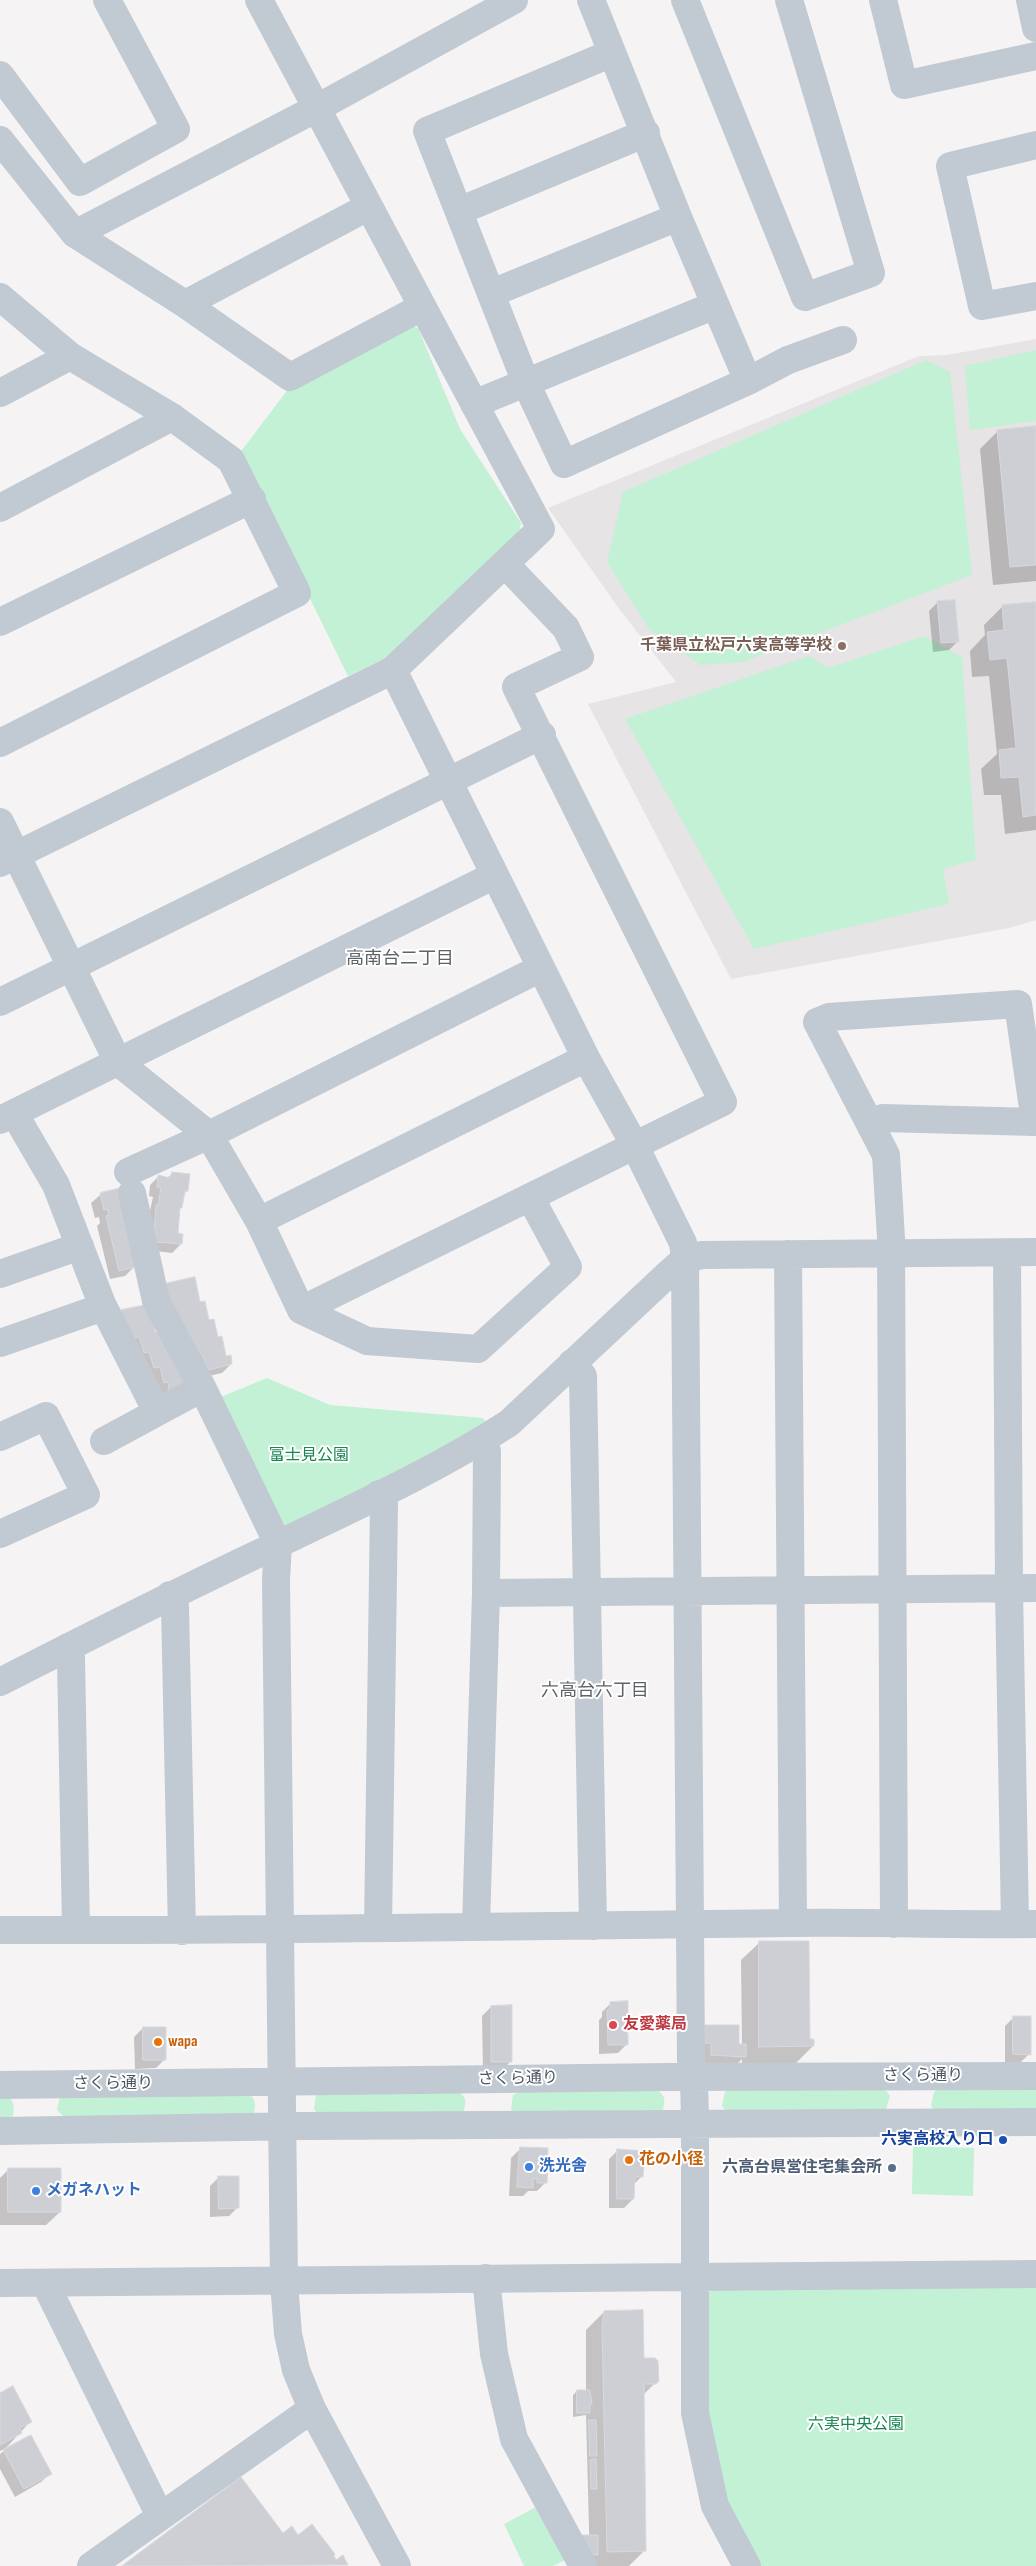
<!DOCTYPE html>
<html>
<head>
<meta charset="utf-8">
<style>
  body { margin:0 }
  canvas { display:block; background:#f5f3f3 }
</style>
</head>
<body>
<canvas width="1036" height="2566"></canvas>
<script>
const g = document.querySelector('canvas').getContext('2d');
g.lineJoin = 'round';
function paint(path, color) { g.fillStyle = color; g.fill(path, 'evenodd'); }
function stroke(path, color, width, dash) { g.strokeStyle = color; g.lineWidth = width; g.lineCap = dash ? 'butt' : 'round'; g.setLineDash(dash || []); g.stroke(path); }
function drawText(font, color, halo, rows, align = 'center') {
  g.font = font + ' "Sofia Sans Condensed","Noto Sans JP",sans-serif'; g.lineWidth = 4; g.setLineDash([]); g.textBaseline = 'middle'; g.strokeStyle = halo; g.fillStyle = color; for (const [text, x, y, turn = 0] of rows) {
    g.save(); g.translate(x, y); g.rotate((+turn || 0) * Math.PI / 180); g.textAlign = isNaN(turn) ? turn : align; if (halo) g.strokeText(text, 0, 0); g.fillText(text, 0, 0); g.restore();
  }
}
paint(new Path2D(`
  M1036,339V920L1009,928L731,979L588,704L676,682L620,610L548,508L919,356L947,355Z`), '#e6e4e5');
paint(new Path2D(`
  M407,325L418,328L460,429L521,523L519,533L386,658L348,676L239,454L289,388Z
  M1036,350V421L970,430L965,366Z
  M926,360L950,372L972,575L743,662L701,665L649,629L607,562L623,492Z
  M924,636L962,657L976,860L943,869L949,904L754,949L625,719L809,656L828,668Z
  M267,1378L330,1405L483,1418L489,1427L286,1528L216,1399Z
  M1036,2087V2113L934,2110L931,2106L934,2092L940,2088Z
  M730,2089H885L890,2096L886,2109L725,2110L722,2106L725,2092Z
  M657,2090C666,2096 665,2100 663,2110L514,2113L511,2109L513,2095L519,2092Z
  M457,2091C467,2097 466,2101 464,2111L455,2115L317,2113L314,2109L316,2095Z
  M247,2093C256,2099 256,2103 254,2113L65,2118L57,2110L60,2096Z
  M0,2096C14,2096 15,2105 13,2116L0,2120Z
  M913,2146L974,2148L973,2196L912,2194Z
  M1036,2282V2566H760L724,2497L709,2446L705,2296L718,2284Z
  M538,2506L567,2559L553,2566H524L504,2524Z`), '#c3f1d5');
paint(new Path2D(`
  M1036,427V581L993,585L980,449L998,431Z
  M938,602L958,641L949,650L933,652L929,611Z
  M1036,603V830L1005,834L1001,795H984L981,769L997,754L989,676L972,677L970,651L985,635L984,625L1002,607Z
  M172,1174L187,1191L183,1195L178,1210L176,1234L181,1244L172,1253L147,1250L146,1228L153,1197L149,1196L150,1185L159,1176L167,1178Z
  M120,1190L134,1267L125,1276L110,1279L97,1226L100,1223L99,1217L95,1218L91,1203L100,1195Z
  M199,1303L225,1358L231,1364L222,1373L200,1378L185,1356Z
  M121,1311L154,1333L189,1386L161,1398L112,1320Z
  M759,1943L813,2046L795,2064H742V2059L736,2065L703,2063L697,2036L706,2027L742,2045L741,1960Z
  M611,2003L627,2044L618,2053L599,2054V2020L602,2017V2012Z
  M491,2007L511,2061L502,2070H483L482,2016Z
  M1014,2017L1029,2054L1020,2063H1005V2026Z
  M143,2028L165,2059L156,2068L135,2069L134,2037Z
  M520,2149L546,2182L537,2191H528L523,2196H509L511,2158Z
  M618,2150L642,2176L633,2185V2199L624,2208H609V2159Z
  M8,2170L60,2212L46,2225H0V2178Z
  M218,2178L238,2207L229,2216L210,2217V2186Z
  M604,2312L657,2381L643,2395L645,2550L629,2566H590L586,2415L573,2417V2395L577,2391H586V2330Z
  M0,2395L30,2422L6,2448L0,2451Z
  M5,2450L50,2474L41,2482L15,2497L0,2469V2454Z
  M241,2478L283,2535L298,2536L332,2556L336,2562L347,2565L124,2566Z`), '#0003');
const building = new Path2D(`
  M1036,426V565L1010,567L997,430Z
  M955,600L959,642L941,643L937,601Z
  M1036,602V815L1023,817L1019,777L1001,778L999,750L1016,748L1007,658L990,660L987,632L1004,630L1002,605Z
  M172,1172L190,1174L188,1191H185L182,1208H180L178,1233L183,1234L182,1244L155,1242L156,1234H154L156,1205H158L161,1188L157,1187L158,1175L170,1178Z
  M121,1188L135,1267L119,1271L106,1216L109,1215L107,1209L104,1210L100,1193Z
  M195,1277L200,1302L205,1301L209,1320L214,1319L218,1337L222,1336L226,1356L231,1355L232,1364L208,1370L202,1354L198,1352L197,1348H193L192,1338L188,1337L171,1318L164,1284Z
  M146,1305L152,1312L155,1332L160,1331L190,1386L169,1390L168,1382L164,1383L160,1367L154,1368L149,1352L144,1353L139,1337L133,1338L131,1330L128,1331L123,1325L121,1310Z
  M759,1941H809L810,2039H814V2046L759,2047Z
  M628,2001V2045H608L607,2010H610V2002Z
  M512,2005V2062H491V2006Z
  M1013,2016H1031V2055L1013,2054Z
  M705,2025H739V2044H746V2057L711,2055V2043H705Z
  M143,2027H166V2060H143Z
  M520,2147L548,2148L547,2183H537V2178L533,2179V2188L517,2187Z
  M617,2149L645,2151L643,2177H635L634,2199H617Z
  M8,2168H61V2212H8Z
  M218,2176H239V2208L219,2209Z
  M643,2310L644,2358H655L658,2361L659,2381L656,2384H644L646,2551L607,2552L602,2327L604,2311Z
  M13,2386L32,2422L20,2428L22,2433L0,2445V2393Z
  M577,2390H590L592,2404H590V2413H577Z
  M589,2420H596L597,2456H590Z
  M31,2435L52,2474L24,2489L3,2450Z
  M596,2459L597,2489H591L590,2460Z
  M241,2477L283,2533L292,2526L298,2535L312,2524L335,2554L334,2556L336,2560L343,2555L348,2565L122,2566Z
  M577,2535H598V2555H589Z`);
paint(building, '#cdcfd5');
stroke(building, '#d7d9de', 1);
stroke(new Path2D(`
  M591,0L678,217L748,381
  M685,0L805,297L871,273L789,0
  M883,0L904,85L1036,56
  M1030,0L1036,28
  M612,53L427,131L526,383L564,464L748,381L788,360L843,340
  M0,75L80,182L176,129L107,0
  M0,140L75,234L185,304L290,377L422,307
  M1036,145L950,166L982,306L1036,296
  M459,211L646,133
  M75,234L317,108L514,0
  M492,293L678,217
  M0,297L70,356L172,417L231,460L297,593L0,743
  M185,304L368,207
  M0,393L70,356
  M474,404L715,305
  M0,508L172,417
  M0,622L252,499
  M393,670L586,1058L634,1144L683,1243L685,1259L691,2060L694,2077L695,2123V2413L715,2506L747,2566
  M0,822L118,1062L209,1135L259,1221L301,1310L367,1341L478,1349L568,1267L530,1197
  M0,863L393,670L541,529L259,0
  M0,1002L542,735
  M14,1113L56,1185L102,1304L157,1412
  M0,1120L495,875
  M870,1124L883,1118L1035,1122L1018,1004L829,1017L817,1022L886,1155L891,1238L894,1924
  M128,1172L209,1135L541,968
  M132,1193L156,1301L202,1387L278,1544L276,1580L284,2282L288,2334L296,2370L312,2409L397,2566
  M259,1221L586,1058
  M1007,1253L1009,1589L1015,1924
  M788,1254L793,1923
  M0,1274L80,1246
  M301,1310L723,1102L516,687L580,657L566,628L505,564
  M0,1343L103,1307
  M572,1363L583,1376L593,1926
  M0,1437L46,1416L86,1495L0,1534
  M104,1441L202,1388
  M486,1593L1036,1588
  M170,1595L175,1607L182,1931
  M68,1647L71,1658L76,1930
  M0,1682C88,1637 175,1593 264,1551C346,1511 432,1473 509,1423L667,1275L685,1259L702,1255L1036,1252
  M476,1926L486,1593L487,1451L482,1440
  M378,1927L384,1504L379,1494
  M0,1930C264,1931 528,1926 791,1923C873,1922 954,1925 1036,1924
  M0,2085L669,2077L1036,2076
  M0,2131L304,2126L1036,2122
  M486,2278L494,2354L514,2439L583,2566
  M0,2283L1036,2274
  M45,2283L160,2516
  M91,2566L312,2409`), '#c1cad2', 28);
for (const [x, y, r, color] of [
  [842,646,5,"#8d6e63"],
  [613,2025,5,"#e0444e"],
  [158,2042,5,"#e8710a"],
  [1003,2140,5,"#1a4fb4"],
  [629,2160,5,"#e8710a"],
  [529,2167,5,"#3f7fe0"],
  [892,2168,5,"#5c6f8a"],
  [36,2191,5,"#3f7fe0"]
]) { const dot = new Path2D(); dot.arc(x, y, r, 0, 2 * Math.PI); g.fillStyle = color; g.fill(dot); stroke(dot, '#fff', 2); }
drawText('bold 16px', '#785e54', '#fff', [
  ["千葉県立松戸六実高等学校",832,646]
], 'right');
drawText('16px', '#17864f', '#fff', [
  ["富士見公園",309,1456],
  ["六実中央公園",856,2425]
]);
drawText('bold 16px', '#be3a42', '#fff', [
  ["友愛薬局",623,2025]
], 'left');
drawText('bold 16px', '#c56008', '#fff', [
  ["wapa",168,2042],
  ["花の小径",639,2160]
], 'left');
drawText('16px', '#4a5661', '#fff', [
  ["さくら通り",923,2076],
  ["さくら通り",518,2079,-1],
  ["さくら通り",113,2084]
]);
drawText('bold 16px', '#164399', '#fff', [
  ["六実高校入り口",993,2140]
], 'right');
drawText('bold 16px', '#366cbe', '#fff', [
  ["洗光舎",539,2167],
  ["メガネハット",46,2191]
], 'left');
drawText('bold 16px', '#4e5e75', '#fff', [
  ["六高台県営住宅集会所",882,2168]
], 'right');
drawText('18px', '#5f6368', '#fff', [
  ["高南台二丁目",400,959],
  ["六高台六丁目",595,1691]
]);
</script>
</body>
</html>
